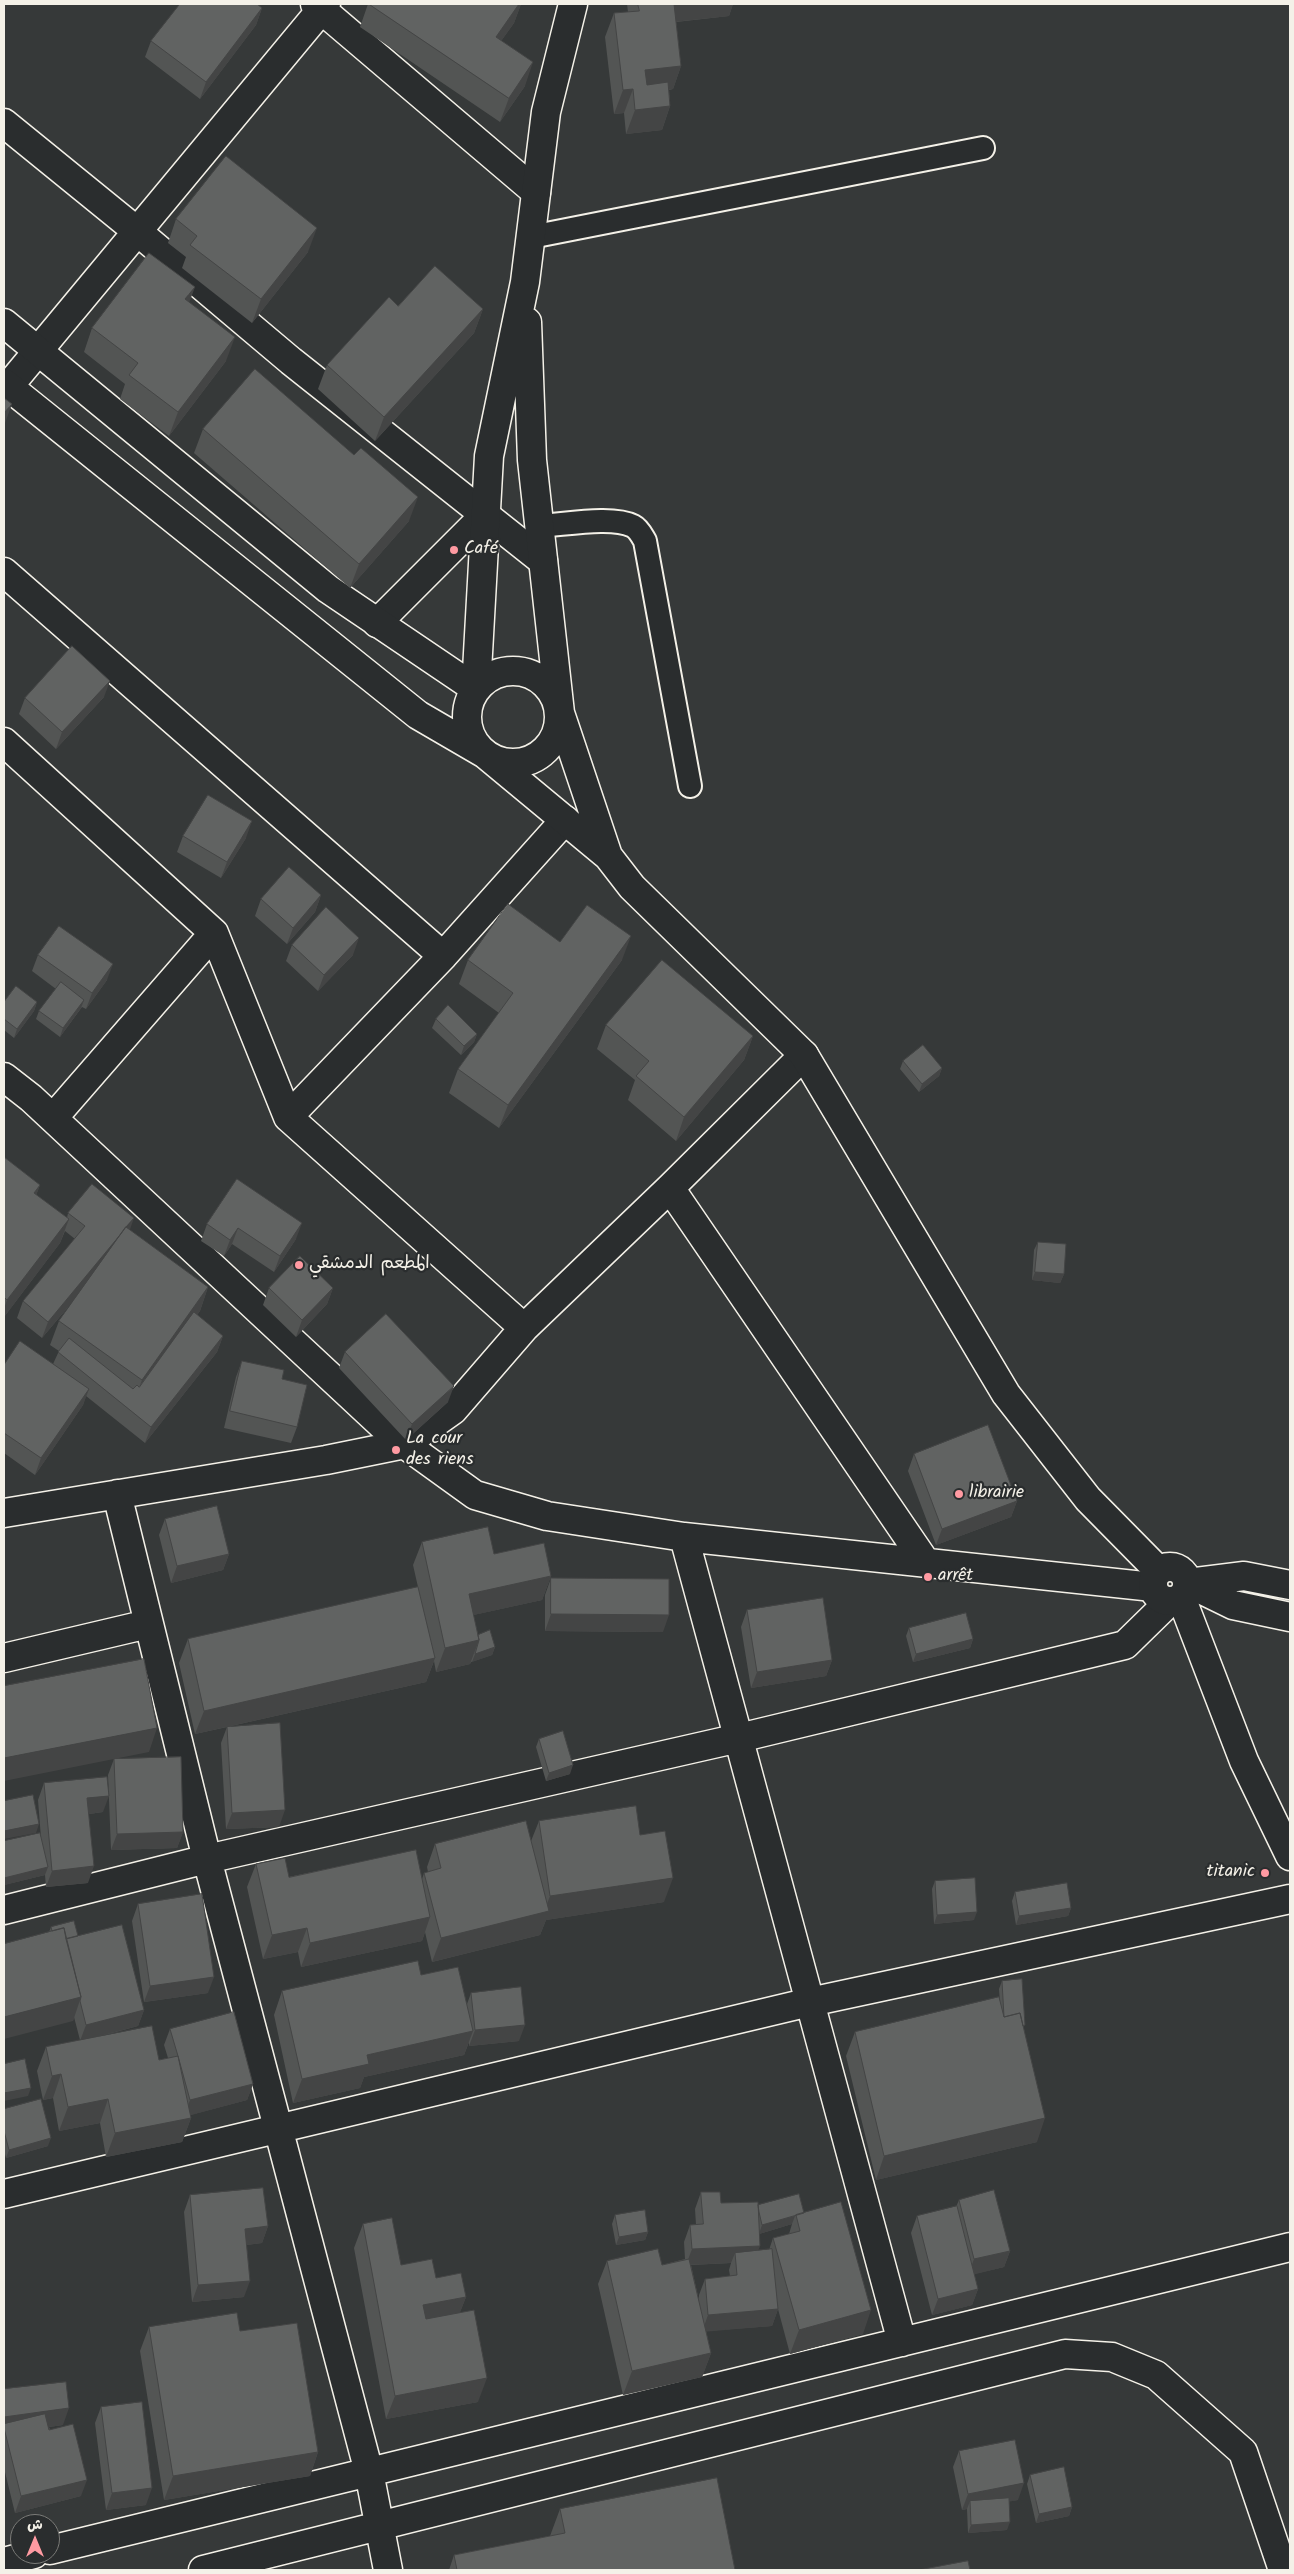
<!DOCTYPE html>
<html>
<head>
<meta charset="utf-8">
<style>
  body { margin:0 }
  #map { position:relative; width:1294px; height:2574px; overflow:hidden; background:#363939; font-family:Kalam,"Playpen Sans Arabic",sans-serif }
  canvas { display:block }
  .frame { position:absolute; inset:0; border:5px solid #f4f1e8; pointer-events:none }
  .north { position:absolute; left:10px; top:2514px; width:50px; height:50px; box-sizing:border-box; background:#2a2d2e; border:1px solid #7b7b78; border-radius:50%; rotate:0deg; font-size:14px; font-weight:700; line-height:20px; text-align:center; color:#f4f1e8 }
  .north::after { content:''; display:block; margin:auto; width:18px; height:22px; background:#ff9aa2; clip-path:polygon(50% 0,100% 100%,50% 72%,0 100%) }
</style>
</head>
<body>
<div id="map">
<canvas width="1294" height="2574"></canvas>
<div class="frame"></div>
<div class="north">ش</div>
</div>
<script>
const g = document.querySelector('canvas').getContext('2d');
g.lineJoin = 'round';
function stroke(path, color, width, dash) { g.strokeStyle = color; g.lineWidth = width; g.lineCap = dash ? 'butt' : 'round'; g.setLineDash(dash || []); g.stroke(path); }
function paint(path, color) { g.fillStyle = color; g.fill(path, 'evenodd'); }
function drawText(font, color, halo, rows, align = 'center') {
  g.font = font + ' Kalam,"Playpen Sans Arabic",sans-serif'; g.lineWidth = 4.5; g.setLineDash([]); g.textBaseline = 'middle'; g.strokeStyle = halo; g.fillStyle = color; for (const [text, x, y, turn = 0] of rows) {
    g.save(); g.translate(x, y); g.rotate((+turn || 0) * Math.PI / 180); g.textAlign = isNaN(turn) ? turn : align; if (halo) g.strokeText(text, 0, 0); g.fillText(text, 0, 0); g.restore();
  }
}
const lane = new Path2D(`
  M531,237L983,148
  M539,526C563,525 612,515 633,526C639,529 642,536 645,541L690,786`);
const street = new Path2D(`
  M315,4L536,192
  M4,123L138,232L291,361L543,561
  M8,387L326,4
  M4,572L443,956
  M377,623L486,514
  M4,742L214,933L288,1117L524,1328
  M4,1077L31,1098L396,1438L475,1495L547,1516L684,1537L1153,1587
  M288,1117L443,956L565,820
  M53,1118L214,933
  M670,1188L926,1563
  M117,1494L207,1859L369,2472L388,2570
  M4,1513L326,1460L405,1444L453,1410L524,1328L670,1188L804,1055
  M684,1537L902,2342
  M4,1658L148,1624
  M4,1910L207,1859L739,1738L1125,1645L1170,1601
  M4,2194L810,2002L1290,1899
  M50,2550L1290,2247
  M4,2562L34,2554
  M203,2570L1065,2354L1112,2357L1156,2375L1243,2452L1283,2570`);
const secondary = new Path2D(`
  M527,322L532,460L560,713L608,856
  M4,323L328,589L476,689
  M4,383L418,715L485,754L608,856L632,887L804,1055L1006,1394L1088,1499L1159,1571
  M467 717a46 46 0 1 1 92 0a46 46 0 1 1-92 0Z
  M476,689L489,456L525,282L546,112L573,4
  M1153 1584a17 17 0 1 1 34 0a17 17 0 1 1-34 0Z
  M1290,1585L1244,1576L1188,1583L1233,1605L1290,1617
  M1181,1597L1244,1761L1290,1856`);
stroke(lane, '#f4f1e8', 26);
stroke(street, '#f4f1e8', 31);
stroke(secondary, '#f4f1e8', 31);
stroke(lane, '#2a2d2e', 22);
stroke(street, '#2a2d2e', 28);
stroke(secondary, '#2a2d2e', 28);
paint(new Path2D(`
  M368,4H521L514,23L501,41L525,86L500,122L360,27Z
  M627,4H733L729,16L676,22L681,66L673,89L669,90L670,106L662,130L626,134L624,113L614,114L605,37L614,13L628,12Z
  M262,8L256,25L200,99L145,57L151,41Z
  M176,219L308,252L252,323L182,268L186,257L168,243Z
  M189,302L226,361L169,436L120,399L125,384L84,352L92,328Z
  M398,306L483,309L474,333L375,441L318,389L327,365Z
  M203,429L354,455L409,521L350,588L194,453Z
  M104,697L56,749L19,714L25,698Z
  M183,836L246,838L221,878L177,852Z
  M321,895L315,912L287,944L255,916L261,899Z
  M560,942L622,960L499,1128L449,1093L458,1069L499,1013L459,984L468,960Z
  M292,945L353,955L318,991L286,961Z
  M38,955L107,980L86,1009L82,1007L60,1037L36,1019L39,1011L56,989L32,971Z
  M4,1002H37L34,1011L14,1038L4,1030Z
  M436,1019L477,1034L474,1042L461,1055L432,1028Z
  M606,1025L753,1036L744,1060L676,1141L628,1100L635,1080L597,1049Z
  M903,1061L942,1068L939,1076L919,1092L900,1069Z
  M4,1157L40,1185L36,1195L67,1218L68,1213L130,1230L208,1287L200,1311L197,1315L223,1336L217,1352L145,1443L86,1396L83,1405L35,1475L4,1453V1365L53,1364L59,1351L50,1345L59,1321L74,1300L42,1338L17,1318L23,1301L75,1239L65,1231L60,1243L4,1317Z
  M237,1179L296,1239L274,1272L232,1244L224,1256L201,1241L207,1224Z
  M1038,1242L1064,1274L1060,1283L1032,1280L1034,1250Z
  M269,1288H333L327,1304L296,1337L263,1305Z
  M345,1352L448,1402L406,1440L339,1368Z
  M242,1361L282,1379L297,1427L291,1443L224,1428L236,1377Z
  M914,1454L1017,1501L1011,1517L936,1545L908,1471Z
  M165,1519L229,1554L223,1570L171,1583L159,1535Z
  M422,1542L494,1554L551,1576L542,1600L473,1615L478,1635L495,1647L492,1655L471,1662L470,1664L436,1672L434,1661L426,1682L231,1726L279,1827L226,1829L221,1743L227,1727L195,1734L179,1663L188,1639L418,1587L413,1565Z
  M551,1578L663,1632L545,1631V1595Z
  M747,1610L832,1660L826,1676L751,1688L741,1627Z
  M909,1628L973,1639L970,1648L913,1662L906,1636Z
  M539,1739L570,1774L546,1781L536,1747Z
  M114,1759L183,1832L177,1848L111,1850L108,1775Z
  M44,1783L103,1812L89,1814L88,1883L46,1887L45,1875L4,1885V1841L41,1838L38,1800Z
  M539,1821L640,1835L664,1902L546,1920L540,1935L432,1962L425,1932L422,1941L301,1967L298,1952L263,1959L247,1887L256,1864L289,1877L422,1879L424,1873L428,1872L427,1867L435,1844L531,1841Z
  M935,1881L974,1920L934,1924L932,1889Z
  M1015,1892L1071,1908L1068,1916L1016,1925L1012,1901Z
  M138,1904L208,1993L144,2002L132,1921Z
  M51,1927L78,1936L144,2010L138,2026L94,2038L159,2060L168,2058L164,2045L170,2029L253,2084L247,2100L190,2115L191,2118L182,2142L106,2157L100,2123L59,2131L53,2098L43,2100L37,2071L46,2047L80,2040L74,2017L73,2021L49,1932Z
  M421,1975L467,2004L471,1993L519,2041L469,2046V2042L464,2055L364,2077L360,2088L293,2103L274,2015L282,1991Z
  M1002,1981L1024,2029L1037,2142L876,2180L846,2056L855,2032L1000,2003L999,1989Z
  M4,2109L48,2146L6,2158L4,2150Z
  M701,2192L721,2203L758,2205L804,2213L863,2334L790,2354L778,2309L772,2326L706,2331L711,2353L702,2377L623,2395L598,2284L607,2261L662,2265L685,2259L684,2242L690,2225H696L695,2209ZM792,2224L789,2234L773,2238L769,2250L758,2251L759,2234ZM731,2263L729,2270L730,2276L705,2279L699,2295V2301L691,2265Z
  M190,2195L268,2226L262,2243L246,2245L244,2297L192,2302L184,2212Z
  M959,2200L1010,2251L1004,2267L974,2274L978,2289L972,2305L932,2315L911,2233L917,2216L956,2207Z
  M615,2215L648,2232L645,2240L616,2245L612,2224Z
  M363,2224L401,2265L436,2278L466,2297L460,2312L478,2402L386,2419L354,2248Z
  M149,2327L240,2331L318,2452L310,2476L164,2500L140,2351Z
  M4,2389L63,2425L49,2427L81,2496L15,2513L4,2468Z
  M101,2407L146,2505L106,2510L95,2423Z
  M959,2451L1018,2500L1009,2501L1007,2530L968,2533L967,2509L962,2510L953,2467Z
  M1030,2475L1072,2507L1069,2516L1036,2523L1027,2484Z
  M560,2509L735,2570H449L454,2555L550,2536Z`), '#535554');
paint(new Path2D(`
  M519,4H521L514,23L487,61L496,37Z
  M671,4H733L729,16L664,23Z
  M262,8L256,25L200,99L206,82Z
  M533,62L525,86L500,122L509,98Z
  M681,66L673,89L637,94L645,70Z
  M633,89L624,113L614,114L623,90Z
  M670,106L662,130L626,134L635,110Z
  M317,228L308,252L252,323L261,299Z
  M195,287L186,311L185,299Z
  M483,309L474,333L375,441L384,417Z
  M235,337L226,361L169,436L178,412Z
  M12,404L4,426V413Z
  M418,497L409,521L350,588L359,564Z
  M110,681L104,697L56,749L62,732Z
  M252,821L246,838L221,878L227,862Z
  M321,895L315,912L287,944L293,928Z
  M631,936L622,960L499,1128L508,1105Z
  M359,938L353,955L318,991L324,975Z
  M113,964L107,980L86,1009L92,993Z
  M84,1000L81,1008L60,1037L63,1028Z
  M37,1002L34,1011L14,1038L17,1029Z
  M477,1034L474,1042L461,1055L464,1046Z
  M753,1036L744,1060L676,1141L684,1117Z
  M942,1068L939,1076L919,1092L922,1084Z
  M40,1185L31,1209L34,1193Z
  M134,1218L128,1235L42,1338L48,1322Z
  M69,1219L60,1243L4,1317V1309L7,1300Z
  M302,1223L296,1239L274,1272L280,1256Z
  M238,1228L232,1244L224,1256L230,1240Z
  M1035,1272L1064,1274L1060,1283L1032,1280Z
  M208,1287L200,1311L133,1404L142,1380Z
  M333,1288L327,1304L296,1337L302,1320Z
  M223,1336L217,1352L145,1443L151,1427Z
  M454,1386L448,1402L406,1440L412,1424Z
  M89,1389L83,1405L35,1475L41,1458Z
  M1017,1501L1011,1517L936,1545L942,1529Z
  M229,1554L223,1570L171,1583L177,1566Z
  M551,1576L542,1600L460,1618L469,1594Z
  M551,1614L669,1615L663,1632L545,1631Z
  M973,1639L970,1648L913,1662L916,1654Z
  M479,1640L470,1664L436,1672L445,1648Z
  M495,1647L492,1655L472,1662L475,1654Z
  M435,1658L426,1682L195,1734L204,1711Z
  M832,1660L826,1676L751,1688L757,1672Z
  M157,1728L149,1752L4,1781V1758Z
  M573,1765L570,1774L546,1781L549,1773Z
  M109,1796L103,1812L81,1815L87,1798Z
  M285,1810L279,1827L226,1829L232,1813Z
  M39,1824L36,1833L4,1839V1831Z
  M183,1832L177,1848L111,1850L117,1834Z
  M94,1866L88,1883L46,1887L52,1871Z
  M48,1867L45,1875L4,1885V1878Z
  M673,1878L664,1902L546,1920L540,1935L432,1962L441,1938L544,1912L550,1896Z
  M1071,1908L1068,1916L1016,1925L1019,1916Z
  M977,1912L974,1920L934,1924L937,1915Z
  M430,1917L422,1941L301,1967L310,1943Z
  M307,1928L298,1952L263,1959L272,1935Z
  M214,1977L208,1993L144,2002L150,1986Z
  M81,1997L73,2021L4,2039V2017Z
  M144,2010L138,2026L80,2041L86,2025Z
  M525,2025L519,2041L469,2046L475,2030Z
  M473,2031L464,2055L364,2077L360,2088L293,2103L302,2079L367,2055Z
  M61,2074L53,2098L43,2100L52,2076Z
  M253,2084L247,2100L184,2117L190,2100Z
  M31,2088L28,2096L4,2101V2093Z
  M108,2099L100,2123L59,2131L68,2107Z
  M191,2118L182,2142L106,2157L115,2133Z
  M1045,2118L1037,2142L876,2180L884,2156Z
  M51,2138L48,2146L6,2158L9,2150Z
  M795,2216L792,2224L759,2234L762,2225Z
  M268,2226L262,2243L239,2246L245,2229Z
  M648,2232L645,2240L616,2245L619,2237Z
  M760,2246L754,2262L735,2253L731,2263L686,2265L692,2249Z
  M1010,2251L1004,2267L968,2276L974,2259Z
  M250,2281L244,2297L192,2302L198,2285Z
  M978,2289L972,2305L932,2315L938,2299Z
  M466,2297L457,2320L415,2328L423,2305Z
  M778,2309L772,2326L702,2332L708,2315Z
  M871,2310L863,2334L790,2354L799,2330Z
  M711,2353L702,2377L623,2395L632,2371Z
  M487,2378L478,2402L386,2419L395,2396Z
  M69,2408L63,2425L5,2433L4,2428V2417Z
  M318,2452L310,2476L164,2500L173,2476Z
  M87,2480L81,2496L15,2513L21,2496Z
  M1024,2483L1018,2500L970,2509V2501L967,2509L962,2510L968,2494Z
  M152,2488L146,2505L106,2510L112,2493Z
  M1072,2507L1069,2516L1036,2523L1039,2514Z
  M1010,2522L1007,2530L968,2533L971,2525Z`), '#444545');
const building = new Path2D(`
  M180,4H257L262,8L206,82L151,41Z
  M369,4H519L496,37L533,62L509,98Z
  M638,4H674L681,66L645,70L647,85L668,82L670,106L635,110L633,89L623,90L614,13L639,11Z
  M226,156L317,228L261,299L190,245L197,236L176,219Z
  M149,253L195,287L185,299L235,337L178,412L129,375L138,363L92,328Z
  M435,266L483,309L384,417L327,365L389,297L398,306Z
  M255,369L354,455L361,448L418,497L359,564L203,429Z
  M4,398L12,404L4,413Z
  M72,646L110,681L62,732L25,698Z
  M208,795L252,821L227,862L183,836Z
  M289,867L321,895L293,928L261,899Z
  M508,904L560,942L587,905L631,936L508,1105L458,1069L513,993L468,960Z
  M326,907L359,938L324,975L292,945Z
  M59,926L113,964L92,993L38,955Z
  M662,960L753,1036L684,1117L636,1076L649,1061L606,1025Z
  M61,982L84,1000L63,1028L39,1011Z
  M16,986L37,1002L17,1029L4,1019V1002Z
  M448,1005L477,1034L464,1046L436,1019Z
  M923,1045L942,1068L922,1084L903,1061Z
  M4,1157L40,1185L34,1193L69,1219L7,1300L4,1297Z
  M237,1179L302,1223L280,1256L238,1228L230,1240L207,1224Z
  M92,1184L134,1218L126,1227L120,1235L48,1322L23,1301L85,1226L68,1213Z
  M126,1227L208,1287L142,1380L59,1321Z
  M1038,1242L1066,1244L1064,1274L1035,1272Z
  M300,1256L333,1288L302,1320L269,1288Z
  M194,1312L223,1336L151,1427L58,1352L69,1338L133,1389L137,1385L139,1387Z
  M386,1314L454,1386L412,1424L345,1352Z
  M20,1341L89,1389L41,1458L4,1433V1365Z
  M242,1361L284,1370L282,1379L307,1385L297,1427L230,1411Z
  M988,1425L1017,1501L942,1529L914,1454Z
  M217,1506L229,1554L177,1566L165,1519Z
  M488,1527L494,1554L544,1543L551,1576L469,1594L479,1640L445,1648L422,1542Z
  M551,1578L669,1579V1615L551,1614Z
  M418,1587L435,1658L204,1711L188,1639Z
  M823,1598L832,1660L757,1672L747,1610Z
  M966,1613L973,1639L916,1654L909,1628Z
  M490,1630L495,1647L475,1654L479,1640L478,1635Z
  M144,1659L157,1728L4,1758V1686Z
  M280,1723L285,1810L232,1813L227,1727Z
  M563,1731L573,1765L549,1773L539,1739Z
  M181,1757L183,1832L117,1834L114,1759Z
  M107,1777L109,1796L87,1798L94,1866L52,1871L44,1783Z
  M33,1795L39,1824L4,1831V1801Z
  M636,1806L640,1835L665,1831L673,1878L550,1896L539,1821Z
  M526,1821L549,1911L441,1938L424,1873L441,1868L435,1844Z
  M40,1833L48,1867L4,1878V1841Z
  M416,1850L430,1917L310,1943L307,1928L272,1935L256,1864L285,1858L289,1877Z
  M975,1878L977,1912L937,1915L935,1881Z
  M1067,1883L1071,1908L1019,1916L1015,1892Z
  M202,1894L214,1977L150,1986L138,1904Z
  M74,1921L78,1936L66,1939L64,1928L52,1931L51,1927Z
  M122,1925L144,2010L86,2025L80,2001L81,1997L66,1939Z
  M64,1928L81,1997L4,2017V1944Z
  M418,1961L421,1975L458,1967L473,2031L367,2055L369,2064L302,2079L282,1991Z
  M1022,1979L1025,2025L1023,2026L1020,2013L1004,2017L1002,1981Z
  M521,1987L525,2025L475,2030L471,1993Z
  M999,1997L1004,2017L1020,2013L1045,2118L884,2156L855,2032Z
  M234,2012L253,2084L190,2100L178,2056L170,2029Z
  M152,2026L159,2060L178,2056L191,2118L115,2133L108,2099L68,2107L61,2074L52,2076L46,2047Z
  M25,2059L31,2088L4,2093V2064Z
  M41,2099L51,2138L9,2150L4,2131V2109Z
  M263,2188L268,2226L245,2229L250,2281L198,2285L190,2195Z
  M994,2190L1010,2251L974,2259L959,2200Z
  M701,2192H720L721,2203L758,2202L760,2246L692,2249L690,2225L703,2224Z
  M799,2194L804,2213L762,2225L759,2212L758,2205Z
  M841,2202L871,2310L799,2330L773,2238L800,2231L796,2215Z
  M957,2206L978,2289L938,2299L917,2216Z
  M645,2210L648,2232L619,2237L615,2215Z
  M392,2218L401,2265L432,2259L436,2278L461,2273L466,2297L423,2305L426,2319L474,2310L487,2378L395,2396L363,2224Z
  M658,2249L662,2265L689,2259L711,2353L632,2371L607,2261Z
  M772,2249L778,2309L708,2315L705,2279L737,2275L735,2253Z
  M237,2313L240,2331L297,2323L318,2452L173,2476L149,2327Z
  M66,2382L69,2408L4,2417V2389Z
  M142,2402L152,2488L112,2493L101,2407Z
  M45,2414L49,2430L73,2424L87,2480L21,2496L4,2428V2424Z
  M1015,2440L1024,2483L968,2494L959,2451Z
  M1064,2467L1072,2507L1039,2514L1030,2475Z
  M717,2478L735,2570H457L454,2555L565,2533L560,2509Z
  M1009,2498L1010,2522L971,2525L970,2501Z
  M968,2561L970,2570H919Z`);
paint(building, '#616362');
stroke(building, '#444545', 1);
for (const [x, y, r, color] of [
  [454,550,5,"#ff9aa2"],
  [299,1265,5,"#ff9aa2"],
  [396,1450,5,"#ff9aa2"],
  [959,1494,5,"#ff9aa2"],
  [928,1577,5,"#ff9aa2"],
  [1265,1873,5,"#ff9aa2"]
]) { const dot = new Path2D(); dot.arc(x, y, r, 0, 2 * Math.PI); g.fillStyle = color; g.fill(dot); stroke(dot, '#2a2d2e', 2); }
drawText('18px', '#f4f1e8', '#2a2d2e', [
  ["Café",464,550],
  ["المطعم الدمشقي",309,1265],
  ["La cour",406,1440],
  ["des riens",406,1461],
  ["librairie",969,1494],
  ["arrêt",938,1577],
  ["titanic",1255,1873,"right"]
], 'left');
</script>
</body>
</html>
